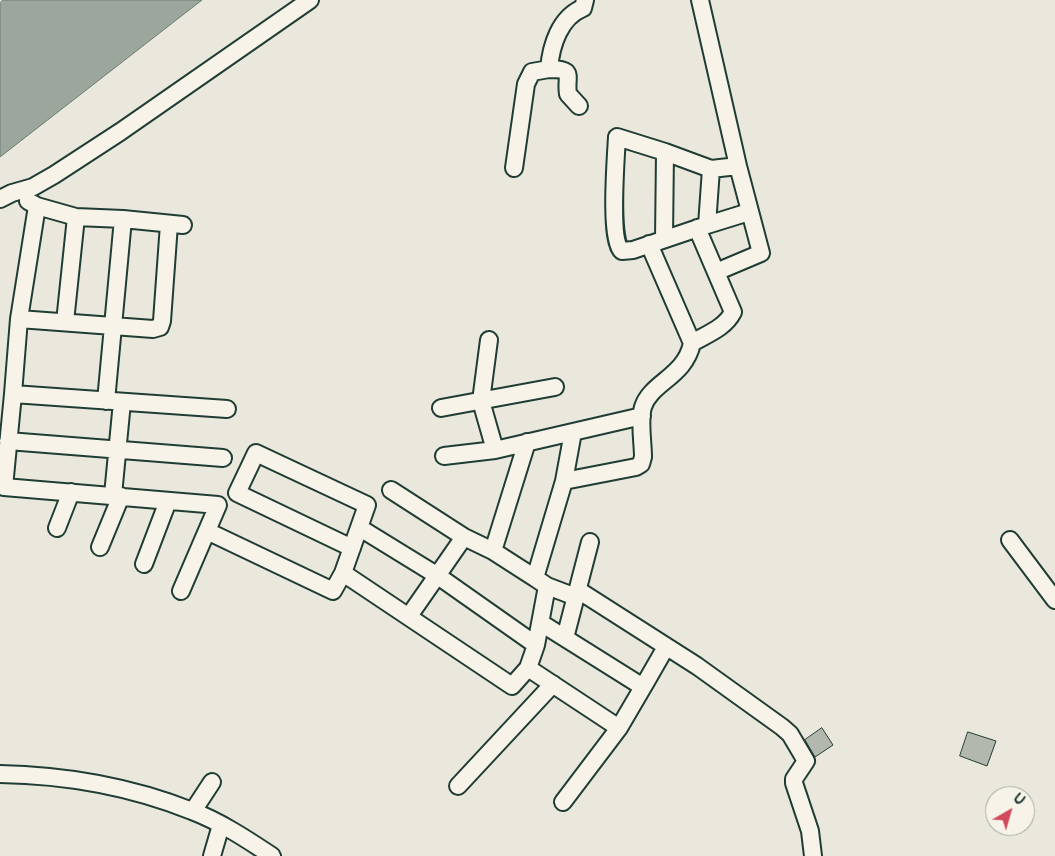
<!DOCTYPE html>
<html>
<head>
<meta charset="utf-8">
<style>
  body { margin:0 }
  #map { position:relative; width:1055px; height:856px; overflow:hidden; background:#eae8dd; font-family:"Balsamiq Sans",sans-serif }
  canvas { display:block }
  .north { position:absolute; left:985px; top:786px; width:50px; height:50px; box-sizing:border-box; background:#f7f3e8; border:1px solid #a1aaa0; border-radius:50%; rotate:38deg; font-size:14px; font-weight:700; line-height:20px; text-align:center; color:#1f3d34 }
  .north::after { content:''; display:block; margin:auto; width:18px; height:22px; background:#d1495b; clip-path:polygon(50% 0,100% 100%,50% 72%,0 100%) }
</style>
</head>
<body>
<div id="map">
<canvas width="1055" height="856"></canvas>
<div class="north">U</div>
</div>
<script>
const g = document.querySelector('canvas').getContext('2d');
g.lineJoin = 'round';
function paint(path, color) { g.fillStyle = color; g.fill(path, 'evenodd'); }
function stroke(path, color, width, dash) { g.strokeStyle = color; g.lineWidth = width; g.lineCap = dash ? 'butt' : 'round'; g.setLineDash(dash || []); g.stroke(path); }
const water = new Path2D(`
  M3,0H202L0,157V3Z`);
paint(water, '#9ca69c');
stroke(water, '#6a7c72', 1);
const building = new Path2D(`
  M822,728L833,745L815,757L805,740Z
  M968,732L996,741L987,766L960,756Z`);
paint(building, '#b2b8ae');
stroke(building, '#1f3d34', 1);
const minor = new Path2D(`
  M579,106L568,94C565,76 576,69 549,69C551,45 560,17 583,8L585,0
  M665,152L711,169
  M514,168L526,84L532,72L549,69
  M0,199L12,193L33,187L54,175L120,132L310,0
  M28,201L37,206L76,217L123,219L183,225
  M37,206L19,319L13,394L4,487L218,505L181,591
  M707,225L749,212
  M664,239L665,152L617,137C616,156 609,241 622,251L633,250L707,225L711,169L738,166L700,0
  M716,272L761,253L738,166
  M19,319L153,329L160,327L162,321L169,224
  M65,322L76,217
  M489,340L481,401L495,450
  M692,343C707,334 725,328 733,312L697,228
  M13,394L227,409
  M106,401L123,219
  M441,408L555,387
  M8,441L223,458
  M444,456L495,450L642,416
  M564,481L636,467L641,464L643,457C643,443 639,420 643,407C651,382 685,377 692,343L649,244
  M391,490L464,537L493,551L535,578
  M113,495L122,402
  M57,528L71,492
  M360,528L438,576L536,645
  M207,531L333,591L343,573
  M1010,540L1055,600
  M100,547L121,496
  M352,548L237,493L256,453L367,505L343,573L512,686L528,668L536,645L547,586L535,578L564,481L573,432
  M493,551L527,442
  M144,564L168,501
  M547,586L576,597
  M578,590L697,666L782,727L790,734L806,761L794,779V783L810,831L813,856
  M409,616L464,537
  M541,623L643,687L666,647
  M565,638L590,542
  M528,668L619,728L643,687
  M0,774C64,775 132,787 192,811C219,821 248,840 272,856
  M458,786L553,684
  M563,802L619,728
  M193,811L212,782
  M212,856L221,825`);
stroke(minor, '#1f3d34', 20);
stroke(minor, '#f7f3e8', 16);
</script>
</body>
</html>
